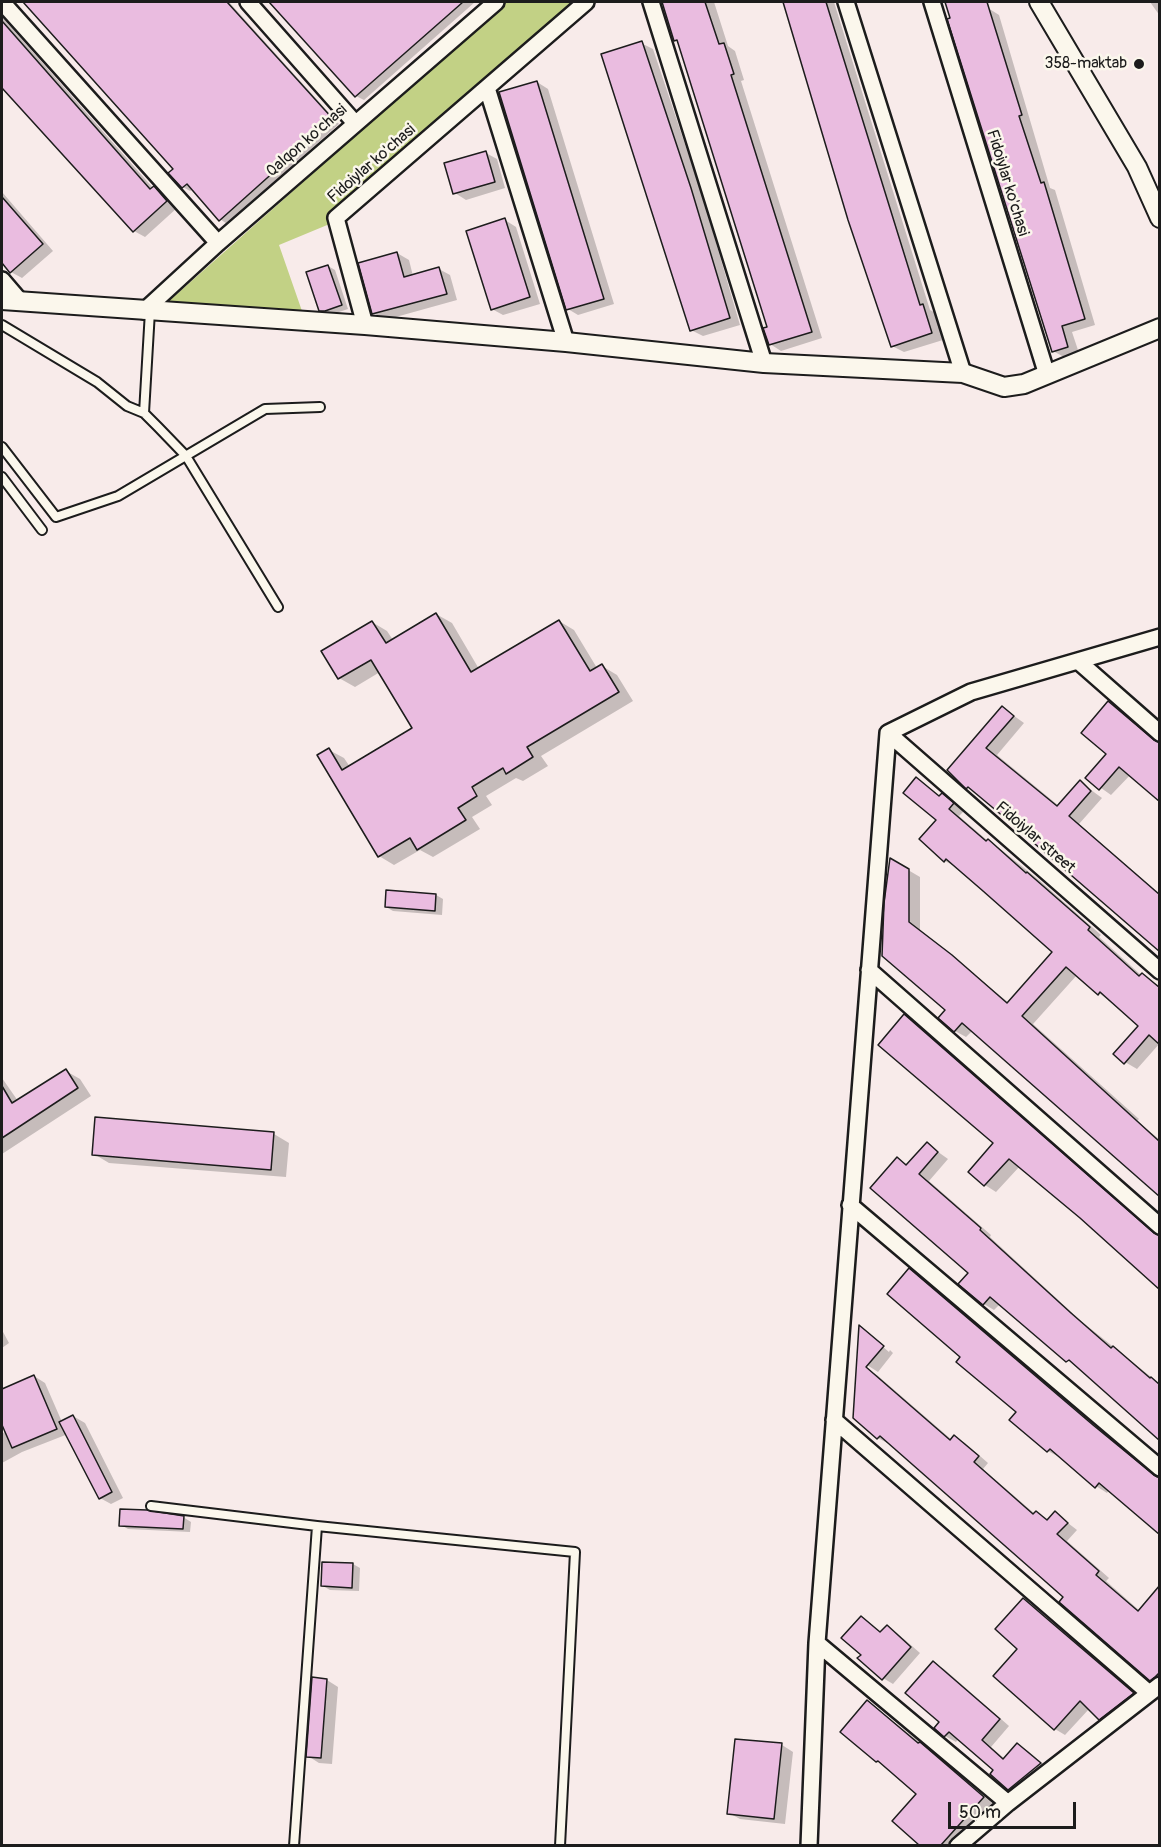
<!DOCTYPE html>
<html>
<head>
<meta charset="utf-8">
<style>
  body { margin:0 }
  #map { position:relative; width:1161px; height:1847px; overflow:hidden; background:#f8ebea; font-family:Pangolin,sans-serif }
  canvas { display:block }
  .frame { position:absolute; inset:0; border:3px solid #1c1c1c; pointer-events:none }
  .scale { position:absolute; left:948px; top:1802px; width:128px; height:27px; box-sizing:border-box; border:3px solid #1c1c1c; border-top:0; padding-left:8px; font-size:18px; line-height:21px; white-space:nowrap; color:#1c1c1c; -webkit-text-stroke:4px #fbf7ec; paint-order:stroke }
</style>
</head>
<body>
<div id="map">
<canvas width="1161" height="1847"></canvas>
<div class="frame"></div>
<div class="scale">50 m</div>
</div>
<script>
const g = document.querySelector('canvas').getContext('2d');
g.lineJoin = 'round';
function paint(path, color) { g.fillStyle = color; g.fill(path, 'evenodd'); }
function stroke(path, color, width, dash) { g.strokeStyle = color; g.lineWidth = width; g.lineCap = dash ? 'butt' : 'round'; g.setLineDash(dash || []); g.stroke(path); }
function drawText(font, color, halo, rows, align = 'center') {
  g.font = font + ' Pangolin,sans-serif'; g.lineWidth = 5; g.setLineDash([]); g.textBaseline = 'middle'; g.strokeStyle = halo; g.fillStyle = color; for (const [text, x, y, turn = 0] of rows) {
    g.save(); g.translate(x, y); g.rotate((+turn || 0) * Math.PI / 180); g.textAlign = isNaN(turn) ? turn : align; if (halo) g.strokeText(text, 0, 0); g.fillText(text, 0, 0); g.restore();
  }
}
paint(new Path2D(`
  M506,2H575L329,217L332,223L279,245L302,311L169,301Z`), '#c2d185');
paint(new Path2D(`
  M25,2H229L339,124L227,224L220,219L193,189L190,191L183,187L175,169Z
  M271,2H475L364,100L356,96Z
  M663,2H714L728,46L735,51L744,80L741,81L822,338L781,351L770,344L769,328L679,42L675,40Z
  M782,2H834L930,310L934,312L943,340L904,352L892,346L786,8Z
  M946,2H982L984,9L988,8L999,15L1050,188L1055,190L1095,325L1072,332L1079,353L1064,357L1053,351Z
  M1150,2H1160V16Z
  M2,17L153,188L165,194L177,208L145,237L134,231L2,86Z
  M641,43L653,49L702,195L740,325L703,336L691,330Z
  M537,82L548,89L614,304L578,315L568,309Z
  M486,153L497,159L505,188L466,200L455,193Z
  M2,192L53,251L22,278L11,272L2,261Z
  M505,220L516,227L540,304L503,315L492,309Z
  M397,253L409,260L413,276L439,269L450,275L457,300L385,320L374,313Z
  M328,266L335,270L348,309L333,314H327L320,310Z
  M436,614L452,623L479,669L559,621L574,630L597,668L602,666L617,675L633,701L541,756L548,766L523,781L516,778L486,796L492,805L472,817L480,829L433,857L420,850L394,865L379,856L329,750L344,758L350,767L414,729L380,672L355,687L339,678L372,622L387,631L393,640Z
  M1109,703L1119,709L1160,744L1111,795L1087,778L1108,754Z
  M1003,708L1024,723L997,755L1059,806L1080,782L1102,798L1079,824L1160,894V951L977,793L967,787Z
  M916,779L941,797L942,795L953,802L964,811L959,816L988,841L999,848L1039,880L1101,935L1099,937L1142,976L1160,986V1043L1137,1069L1125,1062L1140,1026L1077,975L1033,1024L1139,1119L1137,1121L1160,1140V1196L973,1030L966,1037L955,1031L940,1018L947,1010L884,955L891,860L920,877V930L1009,1003L1055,952L956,867L945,861L938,820Z
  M436,895L443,899L442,915L393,911L386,907Z
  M904,1016L916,1022L1159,1236L1081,1217L1020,1166L996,1192L985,1185L995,1143Z
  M66,1071L80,1079L91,1096L2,1154V1078L18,1101Z
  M274,1134L289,1143L286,1177L109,1163L94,1154Z
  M927,1144L948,1159L929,1181L991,1235L990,1237L1081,1321L1160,1384V1438L1001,1303L994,1310L984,1304L970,1273L898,1159L908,1165Z
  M909,1270L920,1276L1158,1478L1109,1490L1107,1493L1096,1486L1060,1456L1059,1457L1048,1451L1011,1420L1018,1412L962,1357Z
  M860,1328L869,1333V1335L889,1352L890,1350L893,1353L878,1372L867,1365V1369L877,1375L952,1440L954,1437L965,1443L988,1463L983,1469L1035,1514L1036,1513L1049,1520L1055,1513L1077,1530L1067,1541L1109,1578L1106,1581L1140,1611L1160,1595V1685L1151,1679L1065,1597L889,1444L878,1438L855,1417Z
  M2,1330L9,1343L2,1348Z
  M34,1376L45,1383L62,1422L73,1416L85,1423L123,1498L111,1504L100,1498L68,1434L22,1452L2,1463V1434L6,1431L2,1421V1390Z
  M183,1517L191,1522L190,1532L128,1529L121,1525Z
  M324,1563L353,1564L360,1568L359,1591L330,1590L323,1586Z
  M1024,1599L1034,1606L1143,1700L1111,1725L1100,1719L1089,1709L1065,1735L1055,1729L995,1676L1019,1648Z
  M861,1618L882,1633L887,1627L897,1633L920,1653L893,1684L883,1678L863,1655Z
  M933,1663L944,1669L1009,1726L991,1747L1005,1759L1018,1745L1028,1751L1050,1770L1020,1795L1009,1789L992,1773L995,1770L959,1738L956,1742L945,1736L941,1722Z
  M327,1680L338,1687L332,1764L319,1763L308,1756Z
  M868,1702L930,1750L993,1804L957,1846H921L894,1821L918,1794L887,1767L877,1761Z
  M782,1745L793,1752L785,1824L740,1819L729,1813Z`), '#0003');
const building = new Path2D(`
  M23,2H227L333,119L219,221L187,184L182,188L168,173L173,169Z
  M269,2H463L355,97Z
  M662,2H705L719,44L724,43L734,74L731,75L812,332L769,345L763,328L767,327L677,40L674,41Z
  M783,2H826L920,305L923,304L932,333L891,347L848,220Z
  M945,2H987L1022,115L1019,116L1041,183L1044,182L1085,319L1062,326L1068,347L1052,352L947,19L950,18Z
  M2,21L150,189L154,186L167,201L133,232L2,88Z
  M642,41L691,188L730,318L690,331L601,54Z
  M537,81L604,299L566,310L499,92Z
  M486,151L495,182L453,194L444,163Z
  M2,197L43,244L10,273L2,263Z
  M505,218L530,297L491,310L466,231Z
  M397,252L404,277L439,267L447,294L372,314L358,263Z
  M328,265L342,305L325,311H319L306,272Z
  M436,613L471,672L559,620L590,671L602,664L619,692L527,747L533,757L506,774L503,768L472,787L477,796L458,808L466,820L417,850L410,838L378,857L317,755L329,748L342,770L412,728L371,660L338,679L321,651L372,621L386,643Z
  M1108,701L1154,740L1160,743V802L1119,767L1099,790L1085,778L1106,754L1081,733Z
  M1002,706L1014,716L986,748L1057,806L1080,780L1091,791L1069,816L1160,895V952L998,812L968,787L966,789L947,770Z
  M916,777L939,796L942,793L954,803L949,809L986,841L988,839L1026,873L1027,872L1090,927L1088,930L1139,976L1142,973L1160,988V1045L1149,1035L1124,1064L1113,1054L1138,1026L1100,992L1098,995L1066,967L1022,1016L1160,1142V1197L962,1023L954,1032L938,1018L945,1010L882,956L884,903L890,858L909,869V922L952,955L1007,1003L1052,952L983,891L946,859L944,862L919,839L936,820L903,793Z
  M386,890L436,894L435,911L385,907Z
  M904,1014L1154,1233L1160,1236V1290L1080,1218L1009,1159L984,1186L968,1172L993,1143L878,1045Z
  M66,1069L78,1088L2,1138V1086L12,1103Z
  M95,1117L274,1132L271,1170L92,1155Z
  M927,1142L938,1152L919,1174L981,1228L980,1230L1071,1313L1111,1348L1113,1346L1150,1378L1151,1377L1160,1385V1441L1069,1360L1066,1362L990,1297L983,1305L958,1284L968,1273L870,1188L897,1157L906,1165Z
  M909,1268L1093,1425L1154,1475L1160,1478V1535L1099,1483L1095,1488L1050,1449L1047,1452L1009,1420L1016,1412L956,1362L960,1357L887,1294Z
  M859,1325L884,1346L866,1367L950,1440L954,1435L979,1456L974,1462L1033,1514L1036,1511L1047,1520L1055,1511L1068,1523L1057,1534L1099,1571L1096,1575L1138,1611L1160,1585V1672L1155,1677L1150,1681L1059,1602L1063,1597L1029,1567L880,1436L877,1439L853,1418Z
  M34,1375L57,1429L12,1448L2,1425V1389Z
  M73,1415L112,1492L99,1499L59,1422Z
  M120,1509L147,1510L184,1516L183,1529L119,1526Z
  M322,1562L353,1563L352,1588L321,1586Z
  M1023,1598L1045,1617L1134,1693L1099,1720L1080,1701L1054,1730L993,1676L1017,1649L995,1629Z
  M861,1616L880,1632L887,1625L911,1647L882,1680L857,1658L861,1655L841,1638Z
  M933,1661L1000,1719L982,1740L1003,1759L1017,1743L1041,1763L1008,1790L990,1774L993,1770L949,1732L944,1737L934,1728L939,1722L905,1693Z
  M312,1677L327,1679L321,1758L306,1757Z
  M867,1700L918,1743L920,1742L984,1797L941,1845H919L892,1821L916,1794L878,1761L876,1762L840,1732Z
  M735,1739L782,1743L774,1819L727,1814Z`);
paint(building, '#eabce0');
stroke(building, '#1c1c1c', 1.5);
const service = new Path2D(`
  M2,325L97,382L127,406L144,413L158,427L186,456L278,607
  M144,413L150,311
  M2,447L56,517L118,496L265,409L320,407
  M2,477L42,530
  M151,1506L317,1526L575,1552L560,1846
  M294,1846L317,1526`);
const minor = new Path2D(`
  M2,2L218,243
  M248,2L355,123
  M651,2L764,363
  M846,2L963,373
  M932,2L1047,375
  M487,88L566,342
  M2,280L20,301
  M144,311L218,243L496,2
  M365,325L336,218L586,2
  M1078,661L1160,733
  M888,733L1160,971
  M888,733L971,692L1160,637
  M869,970L1160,1226
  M850,1205L1160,1468
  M834,1420L1149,1693
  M817,1643L1008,1803
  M809,1846L817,1643L888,733
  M958,1846L1008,1803L1160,1685`);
const tertiary = new Path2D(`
  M1039,2L1137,167L1160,218
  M2,300L365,325L566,342L764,363L963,373L1004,387L1024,384L1160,328`);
stroke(service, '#1c1c1c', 12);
stroke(minor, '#1c1c1c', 20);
stroke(tertiary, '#1c1c1c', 22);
stroke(service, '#fbf7ec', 8);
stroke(minor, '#fbf7ec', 15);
stroke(tertiary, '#fbf7ec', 18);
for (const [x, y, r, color] of [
  [1139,64,6,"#1c1c1c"]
]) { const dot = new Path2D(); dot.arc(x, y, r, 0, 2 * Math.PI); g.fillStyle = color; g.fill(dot); stroke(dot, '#fbf7ec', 2); }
drawText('16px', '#1c1c1c', '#fbf7ec', [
  ["358-maktab",1127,64]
], 'right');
drawText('16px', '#1c1c1c', '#fbf7ec', [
  ["Qalqon ko'chasi",307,141,-41],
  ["Fidoiylar ko'chasi",372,164,-41],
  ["Fidoiylar ko'chasi",1007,183,73],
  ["Fidoiylar street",1035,838,41]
]);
</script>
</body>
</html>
